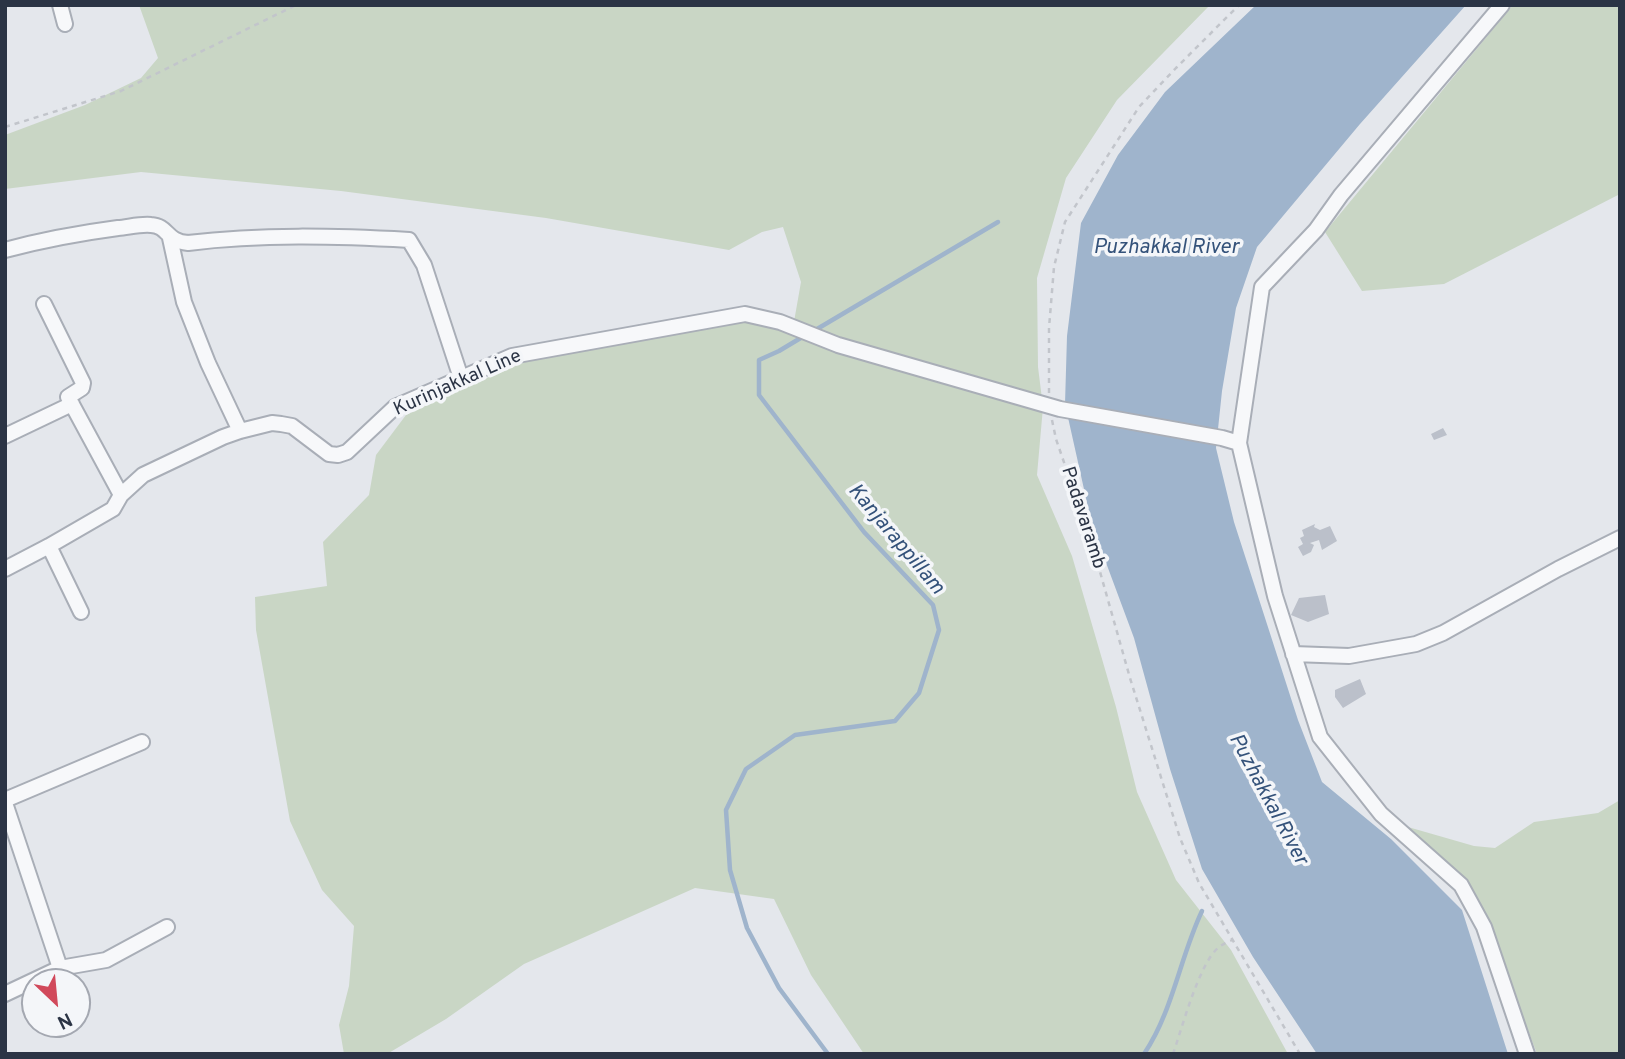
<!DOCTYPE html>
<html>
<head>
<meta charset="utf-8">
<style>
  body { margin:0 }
  #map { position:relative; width:1625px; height:1059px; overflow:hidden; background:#e4e7ec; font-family:Overpass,sans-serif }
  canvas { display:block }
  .frame { position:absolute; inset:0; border:7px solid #2b3445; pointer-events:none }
  .north { position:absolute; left:21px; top:968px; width:70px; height:70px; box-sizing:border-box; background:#f4f6f9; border:2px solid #a4a8b1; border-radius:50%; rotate:154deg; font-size:19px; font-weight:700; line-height:28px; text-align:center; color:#2b3445 }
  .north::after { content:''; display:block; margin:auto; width:24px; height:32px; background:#d1495b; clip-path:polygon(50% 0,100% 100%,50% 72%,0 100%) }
</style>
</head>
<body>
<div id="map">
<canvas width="1625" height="1059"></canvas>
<div class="frame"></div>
<div class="north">N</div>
</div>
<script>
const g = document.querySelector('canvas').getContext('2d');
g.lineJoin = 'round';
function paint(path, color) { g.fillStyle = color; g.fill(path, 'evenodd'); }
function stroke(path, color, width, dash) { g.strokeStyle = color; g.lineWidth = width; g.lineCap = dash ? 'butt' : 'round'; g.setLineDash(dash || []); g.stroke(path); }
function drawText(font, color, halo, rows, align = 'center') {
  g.font = font + ' Overpass,sans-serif'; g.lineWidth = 7; g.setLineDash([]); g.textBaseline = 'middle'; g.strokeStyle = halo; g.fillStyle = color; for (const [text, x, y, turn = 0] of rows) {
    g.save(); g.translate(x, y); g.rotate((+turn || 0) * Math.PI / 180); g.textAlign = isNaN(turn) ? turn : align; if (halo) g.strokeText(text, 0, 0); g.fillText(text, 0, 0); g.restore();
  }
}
paint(new Path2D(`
  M139,5H1210L1117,100L1066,178L1037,278L1038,367L1043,407L1037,475L1072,556L1116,707L1137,792L1176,880L1231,950L1288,1054H864L811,975L774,899L695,888L524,964L446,1019L387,1054H344L339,1025L349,986L354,926L322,890L290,821L256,630L255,597L327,586L323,542L369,495L376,455L406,415L465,387L530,360L748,319L792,333L801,282L783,227L762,232L729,250L546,218L341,191L141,172L5,189V135L85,105L141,78L158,58Z
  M1513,5H1620V194L1444,284L1362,291L1325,232Z
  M1620,800V1054H1537L1482,909L1453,868L1408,827L1474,846L1495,848L1534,822L1598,813Z`), '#c9d6c5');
paint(new Path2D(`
  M1256,5H1466L1360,124L1257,247L1236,308L1222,391L1216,448L1234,522L1298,720L1322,782L1391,839L1462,910L1508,1054H1317L1253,957L1202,869L1170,769L1134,638L1092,525L1065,404L1067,336L1081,223L1118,155L1165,92Z`), '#9fb4cc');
stroke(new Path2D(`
  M812,332L998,222
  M804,336L779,351L759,360V395L864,532L933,605L939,630L919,693L895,721L795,735L746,769L726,810L730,870L747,928L779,988L828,1054
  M1144,1054C1173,1011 1180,957 1202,911`), '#9fb4cc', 4.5);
paint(new Path2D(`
  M1443,428L1447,435L1434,440L1431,434Z
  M1315,524L1314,527L1320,530L1330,526L1337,541L1322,550L1319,540L1310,543L1314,545L1311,552L1303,556L1298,547L1303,544L1300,538L1304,536L1302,530Z
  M1325,595L1329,614L1308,622L1291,615L1299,598Z
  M1360,679L1366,694L1343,708L1335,697V690Z`), '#bbc0ca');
const street = new Path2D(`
  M60,5L65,24
  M1502,5L1341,195L1316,230L1262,287L1239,443L1275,596L1320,737L1381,814L1461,885L1484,927L1527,1054
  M170,238L184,302L208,363L240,431
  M5,250C42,240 80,233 118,228C129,227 140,224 151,225C169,226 165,241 188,243C261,234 336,236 409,240L424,265L461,378
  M44,304L83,383L82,388L68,397L121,495
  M5,436L72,404
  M49,546L81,612
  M5,569L49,546L113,509L121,495L143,475L223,437L240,431L272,423L281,424L292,426L329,454L338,455L347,452L395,407L512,356L745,314L780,322L838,345L1060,409L1222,438L1239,443
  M1293,654L1349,656L1416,644L1443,633L1558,569L1620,538
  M5,800L142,742
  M5,803L60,968
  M5,994L60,968L106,960L167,927`);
stroke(street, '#a9aeb7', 18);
stroke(new Path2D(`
  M5,127L121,91L296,5
  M1049,393V328L1054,267L1065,222L1139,107L1176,68L1239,5
  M1052,420L1056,439L1093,547L1130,678L1180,838L1199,883L1300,1054
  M1173,1054C1182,1028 1199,964 1218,948C1222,944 1228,942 1232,940`), '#c2c5cb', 2.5, [5, 5]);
stroke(street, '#f7f8fa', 14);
drawText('19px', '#2b3445', '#f4f6f9', [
  ["Kurinjakkal Line",458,384,-24],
  ["Padavaramb",1082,518,72]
]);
drawText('italic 21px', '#34527a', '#f4f6f9', [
  ["Puzhakkal River",1166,249],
  ["Kanjarappillam",895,540,50],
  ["Puzhakkal River",1267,800,62]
]);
</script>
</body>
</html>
